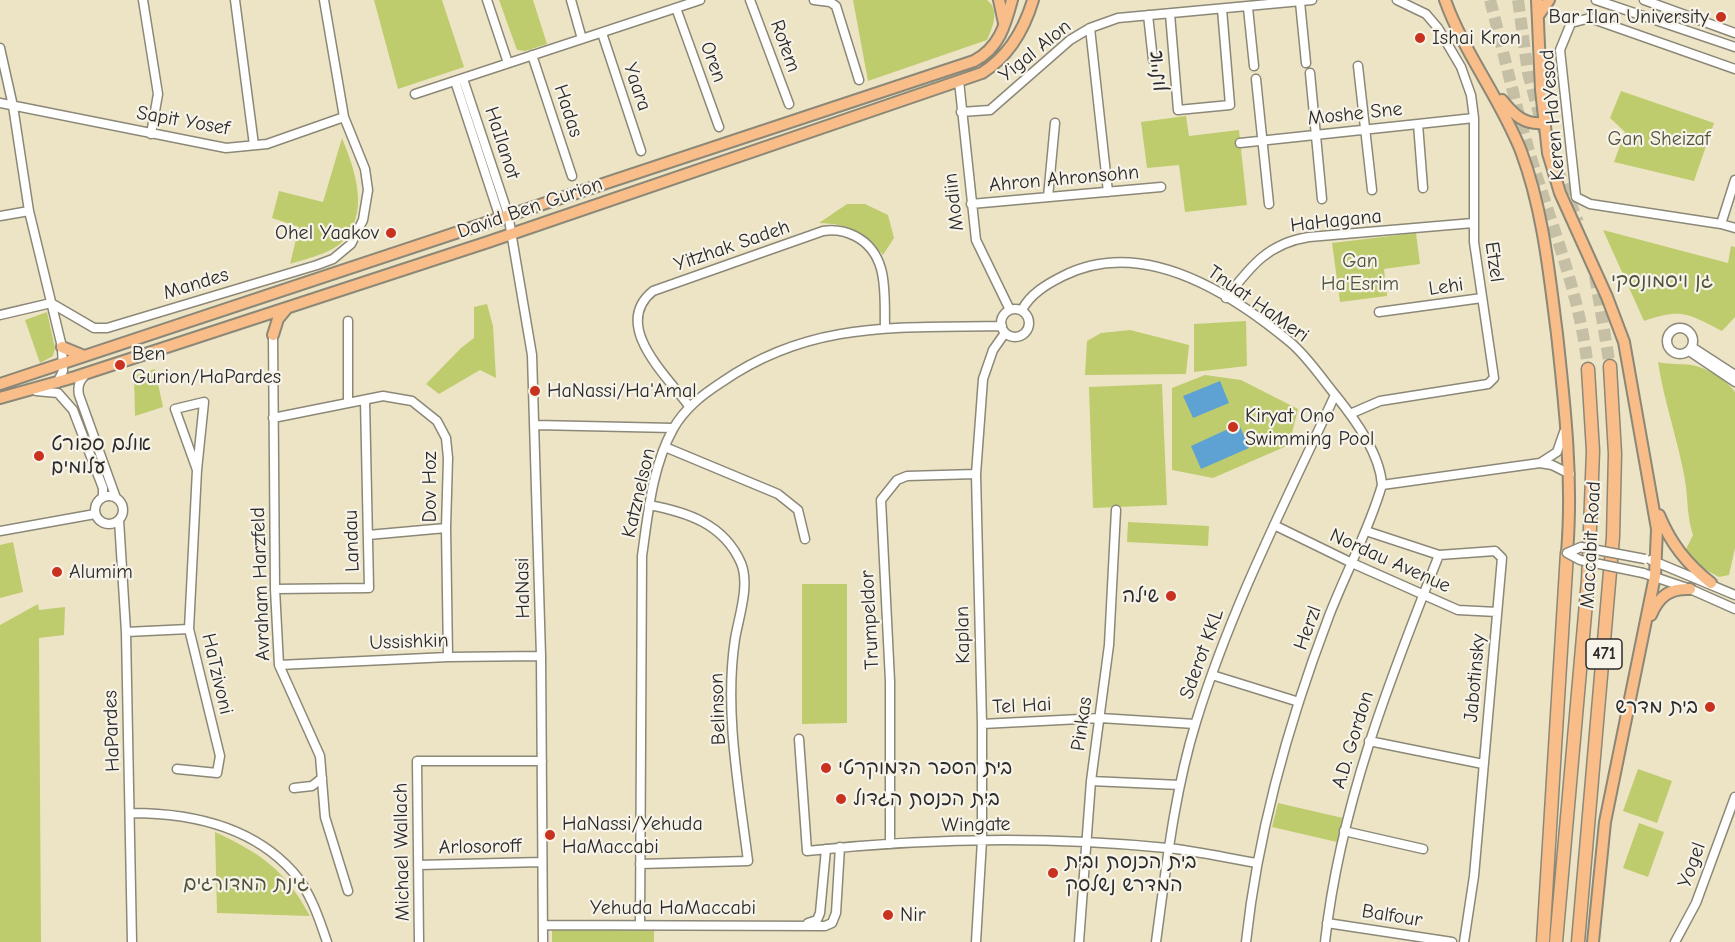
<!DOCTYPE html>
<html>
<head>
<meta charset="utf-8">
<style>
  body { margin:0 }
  canvas { display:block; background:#ece4c5 }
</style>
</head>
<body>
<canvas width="1735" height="942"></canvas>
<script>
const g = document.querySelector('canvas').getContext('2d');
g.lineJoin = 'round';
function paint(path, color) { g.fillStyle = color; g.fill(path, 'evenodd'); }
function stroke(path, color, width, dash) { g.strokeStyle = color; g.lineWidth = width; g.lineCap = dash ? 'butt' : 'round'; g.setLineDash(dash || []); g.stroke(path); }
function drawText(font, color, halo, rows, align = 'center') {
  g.font = font + ' "Comic Neue","Playpen Sans Hebrew",sans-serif'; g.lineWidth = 4.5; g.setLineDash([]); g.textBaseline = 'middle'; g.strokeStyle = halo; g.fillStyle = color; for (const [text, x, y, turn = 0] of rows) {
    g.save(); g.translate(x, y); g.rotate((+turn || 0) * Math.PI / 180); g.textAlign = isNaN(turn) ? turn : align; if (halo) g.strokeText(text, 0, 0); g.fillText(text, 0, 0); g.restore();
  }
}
paint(new Path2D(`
  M374,0H442L464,67L398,89Z
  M499,0H533L547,44L525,51L517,50Z
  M853,0H987C1000,10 993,27 987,40L868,81Z
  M1621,91L1714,123L1694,181L1614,162L1625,132L1610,118Z
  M1186,116L1189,136L1239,130L1247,205L1185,212L1179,165L1147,168L1141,122Z
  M342,138C355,170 371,214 341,243C329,254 305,259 290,264L299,227L272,218L279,191L323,202Z
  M847,204H865L888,215L894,238L883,255C864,232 850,224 819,223Z
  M1603,230L1728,263L1731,246L1735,247V317L1722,331C1687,313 1682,308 1644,321Z
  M1416,233L1420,264L1384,269L1387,296L1340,302L1332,243Z
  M487,304L493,326L496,378L480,370L439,394L426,384L461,348L474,338V307Z
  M47,312L55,348L53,356L40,363L25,320Z
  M1246,321L1247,366L1194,372V324Z
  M1130,330L1189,345L1186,374L1085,375L1087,341L1101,333Z
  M1658,362C1671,365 1684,363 1696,366C1708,369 1728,381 1735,392V548L1729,575L1719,577L1699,566L1684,553L1693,535C1687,517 1688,499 1685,480C1678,440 1664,402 1658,362Z
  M155,369L163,407L135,416L134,376Z
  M1205,375L1241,380L1298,409L1289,445L1213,478L1172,470V388Z
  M1162,384L1167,505L1093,508L1089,387Z
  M1128,522L1209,526L1208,546L1127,542Z
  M13,542L23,592L0,598V545Z
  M802,584H847V723L802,724Z
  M38,604L39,610L65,607L64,635L39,638L41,942H0V625Z
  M1638,769L1672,781L1657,823L1623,811Z
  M1278,803L1343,818L1337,842L1272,827Z
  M1639,823L1664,832L1648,877L1623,868Z
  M215,832C262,854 285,870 310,916L217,913Z
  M552,927L654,929V942H552Z`), '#bfcc6e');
paint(new Path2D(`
  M1220,381L1229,403L1193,418L1183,396Z
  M1239,424L1249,448L1201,469L1191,446Z`), '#5ea2d3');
stroke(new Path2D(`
  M1490,0C1506,61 1519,123 1539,183C1559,245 1581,303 1588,369
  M1518,0L1528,73L1544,132
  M1557,168L1578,222
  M1595,276L1610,366`), '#c5bfa6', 12, [12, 6]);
const minor = new Path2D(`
  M143,0L158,94L151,134
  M235,0L254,145
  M487,0L508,63
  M571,0L582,39
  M750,0L789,104
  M814,0L830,2L836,6L859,80
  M1596,0L1735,47
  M1644,0L1735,33
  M1300,2L1306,63
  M676,8L719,127
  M1248,8L1254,66
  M1170,14L1178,110L1230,105L1222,9
  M1148,15L1153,60
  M1090,28L1108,192
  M602,33L641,151
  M0,48L13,106L29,211L62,347L63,371L57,383
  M532,55L572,176
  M1358,66L1372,190
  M1310,73L1322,199
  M463,79L508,214L532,355L541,656L543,942
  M1256,79L1269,204
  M455,81L501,221
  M959,81L976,240L1010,310
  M415,94L700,0
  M0,103L226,148L267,144L344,117
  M961,112L990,110L1070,40L1090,28L1118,18L1312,0
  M1418,124L1423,188
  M1240,143L1474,118
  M1735,180L1721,224L1735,228
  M1048,197L1055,123
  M971,204L1161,187
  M0,216L29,211
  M1721,224L1590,204L1576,197L1560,50L1571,23L1590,18L1735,69
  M1226,298C1250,267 1268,243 1309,237L1473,223
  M1001 323a14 14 0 1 1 28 0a14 14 0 1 1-28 0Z
  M1022,310C1030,294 1047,284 1063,276C1142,236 1230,292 1290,342C1308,357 1322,379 1337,397C1356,421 1380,454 1382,485
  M1379,312L1482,298
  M0,315L51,303L94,328H107L317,265L333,259L351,244L363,220L368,190L365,169L344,117L324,0
  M348,321V403
  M1667 341a13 13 0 1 1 26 0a13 13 0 1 1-26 0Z
  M273,335L275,589L279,665L320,756L325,817L348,891
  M1692,347L1735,375
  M1689,351L1735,382
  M87,373C80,380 77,385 79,395L116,498
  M36,391L58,393L73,410L103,488V497
  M689,406C666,375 611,325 653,291L823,231C834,229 845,231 855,236C890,254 884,295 885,328
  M1350,414L1380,401L1488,384L1494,378L1474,242V118L1471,95L1461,67L1438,28L1426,14L1397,0
  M273,418L383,396L412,401L437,421L446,438L448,458L446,528L448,657
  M536,425L673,428
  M665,447L778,494L798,510L805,539
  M1540,463L1557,452L1564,432
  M95 510a14 14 0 1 1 28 0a14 14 0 1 1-28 0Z
  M119,520L126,632L132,942
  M1274,525L1352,563L1458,610L1497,612
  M0,531L95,514
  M1366,531L1439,555L1495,551L1502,558L1474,876L1464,942
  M368,535L446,528
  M1651,560L1735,595
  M1643,573L1690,589L1735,609
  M275,589L369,588L365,400
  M126,632L189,629
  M279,665L448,657L541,656
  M1212,675L1299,702
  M982,724L1100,718L1195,724
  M799,739L807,851C926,838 1047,836 1167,848C1197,851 1227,858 1257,863
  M1369,741L1483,764
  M177,769L217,773L220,756L189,629L197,470L204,402L175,409L197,470
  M1091,781L1180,785
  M294,788L312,786L322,778
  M131,813C189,813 252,826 293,872C310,891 319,918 327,942
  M1344,831L1423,849
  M890,844V681L881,500L897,480L907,476L976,474
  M640,864L748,861C739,789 724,711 735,639C739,616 750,585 741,563C724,524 687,512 649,505
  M418,865L542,862
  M808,923L817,920L820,913L826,849
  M1327,923L1452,942
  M543,925L825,926L832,923L836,913L840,847
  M640,925L642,556C648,514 652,467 673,429C685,408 702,395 722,382C811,320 899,328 1002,326
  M419,942L417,761H542
  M976,942L982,840V724L976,474L983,379L993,350L1005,333
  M1079,942L1091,781L1109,645L1116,510
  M1156,942C1166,869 1174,793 1196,722C1231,608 1285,503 1335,395
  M1246,942C1258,830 1289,721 1329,616C1346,572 1369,530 1382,485L1540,463L1552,465L1570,474
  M1325,942C1340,806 1389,681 1439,555
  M1675,942L1696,903L1735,797`);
const major = new Path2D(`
  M999,0L1004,23
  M1445,0C1464,53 1500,98 1521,151C1543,210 1549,272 1557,334C1565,407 1573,479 1567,553
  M1537,0L1541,90L1548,153L1560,193L1607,297L1624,342L1657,529L1655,576L1605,822L1593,942
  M1538,16L1549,0
  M1502,100C1514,115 1524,125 1544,123
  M273,335L278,319L287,308
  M62,347L84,356
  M0,384L974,61C999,48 1005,26 1012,0
  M0,398L75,377L488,242L982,73C1009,56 1024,30 1033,0
  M1659,515C1671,544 1687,564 1711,583
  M1651,615C1659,596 1670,588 1690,589`);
const highway = new Path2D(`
  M1543,942L1567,553
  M1556,942L1588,580L1593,451L1588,369
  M1578,942L1613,537L1615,454L1610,366`);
stroke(minor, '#8c8878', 11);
stroke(major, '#8c8878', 14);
stroke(highway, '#8c8878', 15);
stroke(minor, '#fff', 8);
stroke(major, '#f8bd88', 10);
stroke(highway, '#f8bd88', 12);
const minorBridge = new Path2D(`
  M1643,573L1580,560L1567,553L1581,547L1645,559`);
stroke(minorBridge, '#8c8878', 11, []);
stroke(minorBridge, '#fff', 8);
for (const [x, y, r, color] of [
  [1721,17,6,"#c8321e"],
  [1420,38,6,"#c8321e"],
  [391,233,6,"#c8321e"],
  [120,365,6,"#c8321e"],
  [535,391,6,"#c8321e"],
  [1233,427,6,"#c8321e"],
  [39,456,6,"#c8321e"],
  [57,572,6,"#c8321e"],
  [1171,596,6,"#c8321e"],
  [1710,707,6,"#c8321e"],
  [826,768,6,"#c8321e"],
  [841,799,6,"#c8321e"],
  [550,835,6,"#c8321e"],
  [1053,873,6,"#c8321e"],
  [888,915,6,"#c8321e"]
]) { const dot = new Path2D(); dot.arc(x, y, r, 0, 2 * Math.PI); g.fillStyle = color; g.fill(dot); stroke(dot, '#f7f3e8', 2); }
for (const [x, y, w] of [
  [1604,654,36]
]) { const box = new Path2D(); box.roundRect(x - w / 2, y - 15, w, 30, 4.5); g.fillStyle = '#f7f3e8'; g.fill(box); stroke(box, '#2b2b2b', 1.5); }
drawText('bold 18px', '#2b2b2b', null, [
  ["471",1604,654]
]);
drawText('20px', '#2b2b2b', '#f7f3e8', [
  ["Bar Ilan University",1709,17,"right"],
  ["Ishai Kron",1432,38],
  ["Ohel Yaakov",379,233,"right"],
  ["Ben",132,354],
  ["Gurion/HaPardes",132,377],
  ["HaNassi/Ha'Amal",547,391],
  ["Kiryat Ono",1245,416],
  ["Swimming Pool",1245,439],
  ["אולם ספורט",51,444],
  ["עלומים",51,467],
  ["Alumim",69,572],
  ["שילה",1159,596,"right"],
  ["בית מדרש",1698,707,"right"],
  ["בית הספר הדמוקרטי",838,768],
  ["בית הכנסת הגדול",853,799],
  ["HaNassi/Yehuda",562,824],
  ["HaMaccabi",562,847],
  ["בית הכנסת ובית",1065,862],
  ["המדרש נשלסק",1065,885],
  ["Nir",900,915]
], 'left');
drawText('20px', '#2b2b2b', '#f7f3e8', [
  ["Rotem",785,46,70],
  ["Yigal Alon",1035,51,-39],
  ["Oren",713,62,70],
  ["איילון",1158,71,-95],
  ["Yaara",637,87,71],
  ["Hadas",568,111,72],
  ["Moshe Sne",1355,114,-6],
  ["Keren HaYesod",1553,115,-95],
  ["Sapit Yosef",183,121,10],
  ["HaIlanot",502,143,72],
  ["Ahron Ahronsohn",1064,179,-5],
  ["Modiin",954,202,-97],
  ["David Ben Gurion",530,208,-19],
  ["HaHagana",1336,221,-6],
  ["Yitzhak Sadeh",732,246,-19],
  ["Etzel",1494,262,82],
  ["Mandes",196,284,-17],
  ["Lehi",1446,287,-8],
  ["Tnuat HaMeri",1258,304,35],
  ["Dov Hoz",430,487,-90],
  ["Katznelson",639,493,-77],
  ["Landau",352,541,-92],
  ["Maccabit Road",1591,545,-87],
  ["Nordau Avenue",1390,561,24],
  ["Avraham Harzfeld",261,584,-92],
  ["HaNasi",523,588,-91],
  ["Trumpeldor",870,620,-93],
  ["Herzl",1308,628,-70],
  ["Kaplan",963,635,-91],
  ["Ussishkin",409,642,-2],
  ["Sderot KKL",1202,654,-70],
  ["HaTzivoni",217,674,77],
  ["Jabotinsky",1475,678,-85],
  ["Tel Hai",1022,706,-3],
  ["Belinson",718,709,-92],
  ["Pinkas",1082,724,-82],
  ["HaPardes",112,731,-92],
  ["A.D. Gordon",1353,740,-73],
  ["Wingate",976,825,-1],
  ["Arlosoroff",480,847,-1],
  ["Michael Wallach",402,852,-91],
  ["Yogel",1692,865,-70],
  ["Yehuda HaMaccabi",673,908],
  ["Balfour",1392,916,9]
]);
drawText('20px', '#50533c', '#f7f3e8', [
  ["Gan Sheizaf",1659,139],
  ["Gan",1360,261],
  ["Ha'Esrim",1360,284],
  ["גן ויסמונסקי",1662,281],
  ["גינת המדורגים",246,884]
]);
</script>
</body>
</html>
